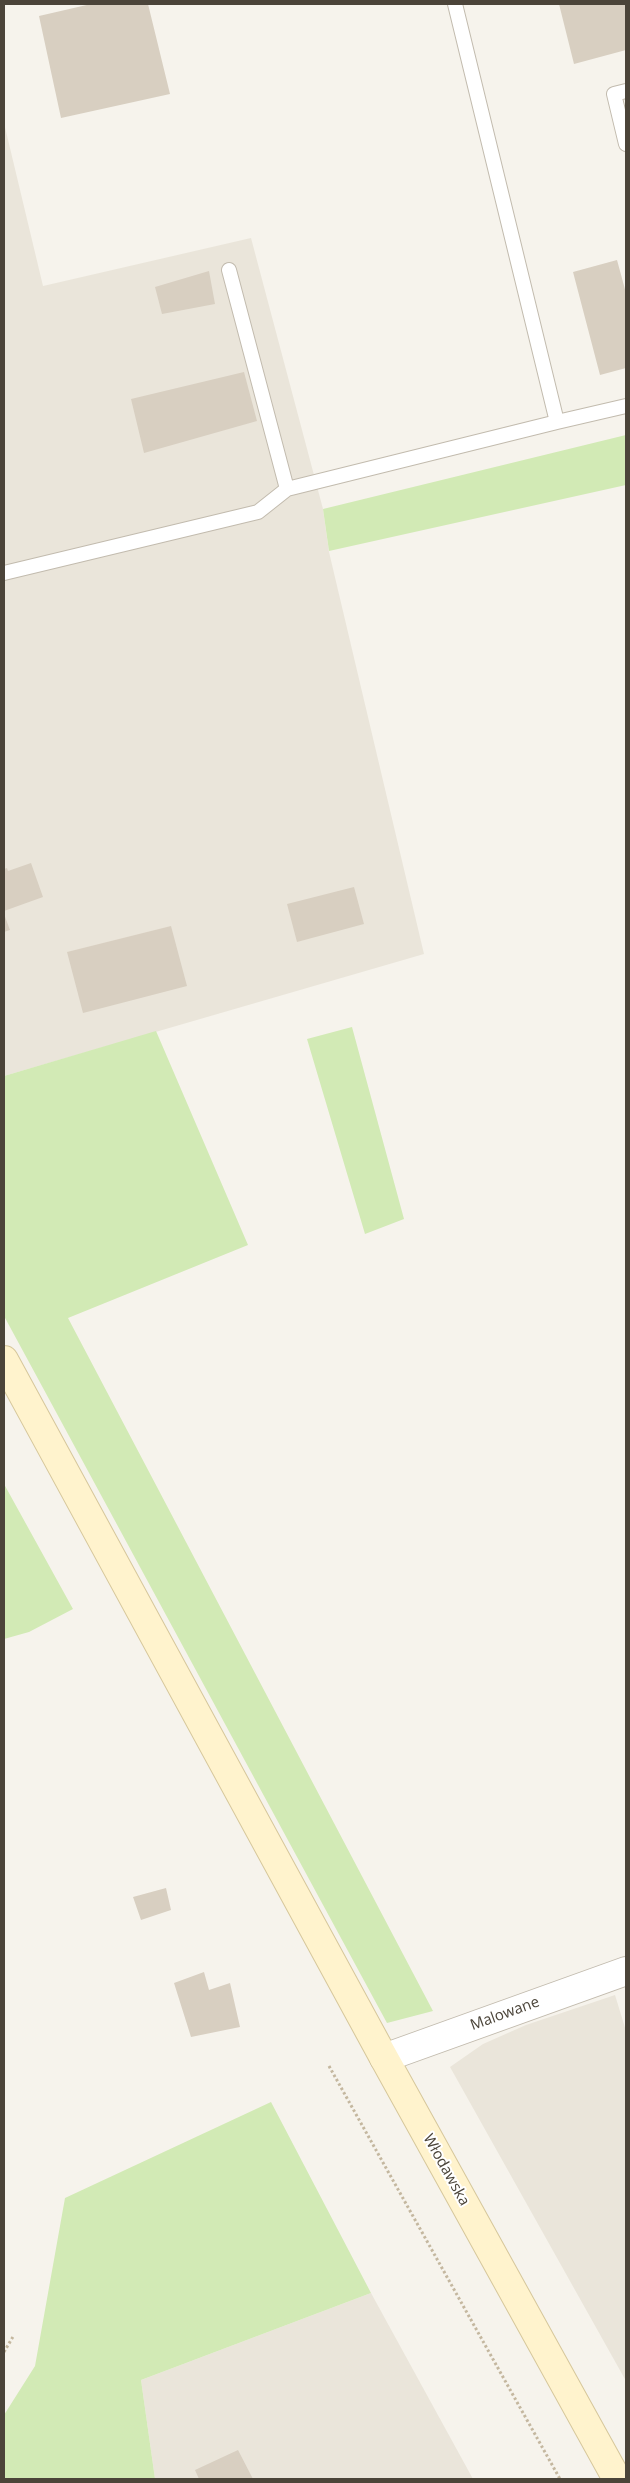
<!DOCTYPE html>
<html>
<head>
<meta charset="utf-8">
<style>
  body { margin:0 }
  #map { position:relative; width:630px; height:2483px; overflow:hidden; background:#f6f3ec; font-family:"Open Sans",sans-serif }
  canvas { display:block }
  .frame { position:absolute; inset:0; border:5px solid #4b4439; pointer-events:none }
</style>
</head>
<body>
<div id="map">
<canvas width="630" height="2483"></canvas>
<div class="frame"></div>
</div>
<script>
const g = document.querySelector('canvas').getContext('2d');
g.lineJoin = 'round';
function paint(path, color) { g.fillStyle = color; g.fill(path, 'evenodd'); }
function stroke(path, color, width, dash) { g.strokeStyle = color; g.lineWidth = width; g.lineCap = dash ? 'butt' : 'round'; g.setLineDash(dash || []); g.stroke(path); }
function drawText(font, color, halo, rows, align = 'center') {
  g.font = font + ' "Open Sans",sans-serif'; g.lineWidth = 4; g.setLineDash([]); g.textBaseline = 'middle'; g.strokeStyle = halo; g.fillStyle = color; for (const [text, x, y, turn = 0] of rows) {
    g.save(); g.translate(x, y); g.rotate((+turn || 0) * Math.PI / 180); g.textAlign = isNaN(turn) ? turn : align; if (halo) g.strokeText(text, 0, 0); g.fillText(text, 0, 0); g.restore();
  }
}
paint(new Path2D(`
  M4,123L43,286L251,238L323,509L329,552L424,954L4,1076Z
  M615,1995L626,2031V2381L450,2067L483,2044L526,2025Z
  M371,2293L473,2479H155L141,2380Z`), '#eae5da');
paint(new Path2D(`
  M626,435V485L329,551L323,509Z
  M352,1027L404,1219L365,1234L307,1039Z
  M156,1031L248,1245L68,1318L433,2011L387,2023L4,1316V1076Z
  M4,1484L73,1609L29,1632L4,1639Z
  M271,2102L371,2293L141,2380L155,2479H4V2415L35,2366L65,2198Z`), '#d2eab5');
paint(new Path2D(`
  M91,4H148L170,94L61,118L39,16Z
  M559,4H626V50L574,64Z
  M617,260L626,293V368L600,375L573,272Z
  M209,271L215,304L162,314L155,287Z
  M244,372L257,421L144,453L131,399Z
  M31,863L43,897L4,911V869L7,868L8,871Z
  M354,887L364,924L297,942L287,904Z
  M4,914L10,930L4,932Z
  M171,926L187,986L83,1013L67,952Z
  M166,1888L171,1910L141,1920L133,1897Z
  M204,1972L209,1990L230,1983L240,2027L191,2037L174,1983Z
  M238,2450L253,2479H199L195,2470Z`), '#d8cfc1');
const lane = new Path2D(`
  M626,91L614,94L626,144
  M229,270L287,489
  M557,422L626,406
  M4,573L258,512L287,489L557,422L455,4`);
const street = new Path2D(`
  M384,2058L626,1971`);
const secondary = new Path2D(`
  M4,1360L384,2058L617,2479`);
stroke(lane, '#c2bbae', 16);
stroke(street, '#c2bbae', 30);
stroke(secondary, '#d6c79b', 30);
stroke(new Path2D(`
  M329,2066L560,2479
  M4,2352L14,2335`), '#c4b79f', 3, [2.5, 2.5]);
stroke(lane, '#fff', 14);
stroke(street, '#fff', 28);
stroke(secondary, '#fff3cd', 28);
drawText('15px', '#4b4439', '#fff', [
  ["Malowane",505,2014,-20],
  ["Włodawska",446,2170,61]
]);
</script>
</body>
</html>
